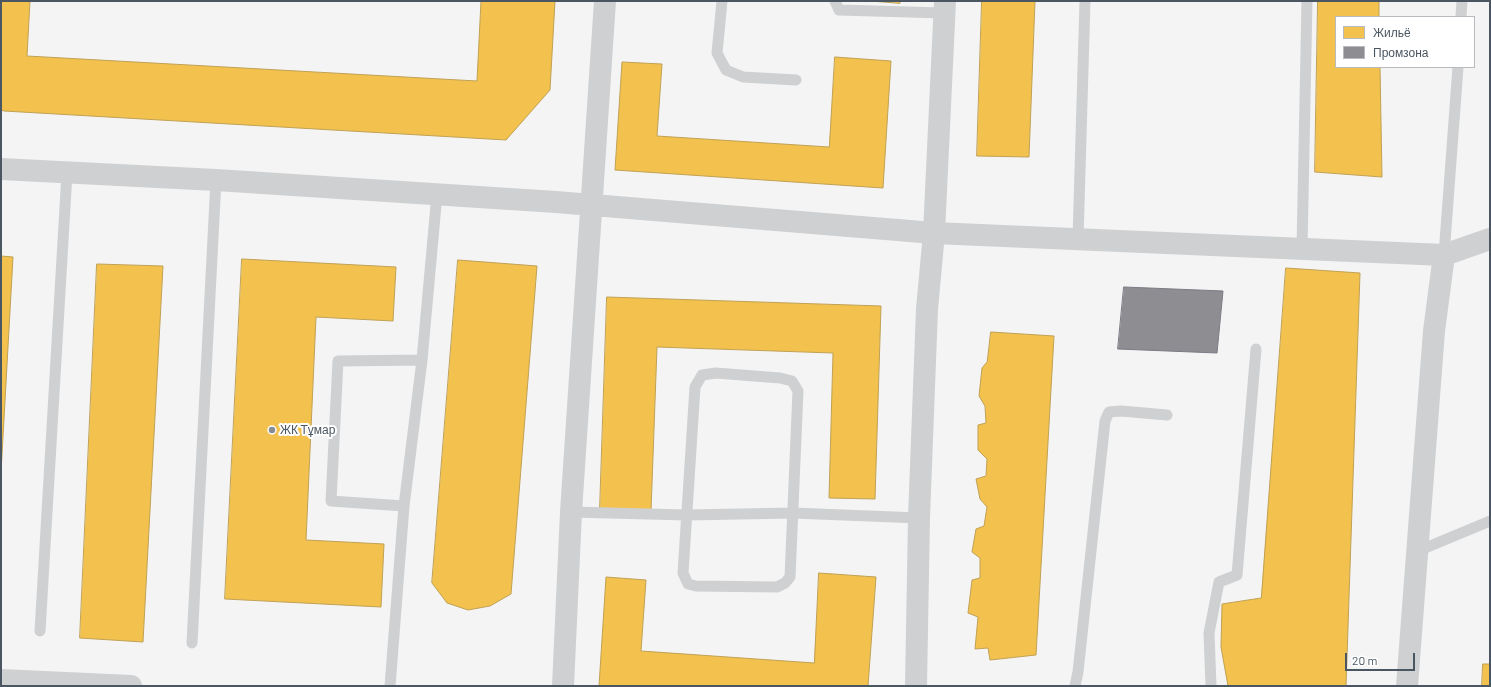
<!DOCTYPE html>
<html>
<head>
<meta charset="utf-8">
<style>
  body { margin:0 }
  #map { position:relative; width:1491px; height:687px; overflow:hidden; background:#f4f4f4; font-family:Barlow,sans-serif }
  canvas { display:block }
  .frame { position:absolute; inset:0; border:2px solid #4a5661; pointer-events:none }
  .legend { position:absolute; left:1335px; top:16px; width:140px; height:52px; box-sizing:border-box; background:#fff; border:1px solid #b7bbc0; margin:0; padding:5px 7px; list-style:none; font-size:12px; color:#4a5661 }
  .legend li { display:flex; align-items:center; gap:8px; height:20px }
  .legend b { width:20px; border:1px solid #b7bbc0 }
  .scale { position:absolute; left:1345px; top:653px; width:70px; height:18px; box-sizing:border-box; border:2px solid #4a5661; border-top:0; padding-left:5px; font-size:12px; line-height:14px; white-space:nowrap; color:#4a5661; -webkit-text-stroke:3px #fff; paint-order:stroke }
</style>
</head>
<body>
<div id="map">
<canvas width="1491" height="687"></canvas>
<div class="frame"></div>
<ul class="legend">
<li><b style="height:11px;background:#f2c14e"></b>Жильё</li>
<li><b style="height:11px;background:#8d8d92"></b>Промзона</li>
</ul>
<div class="scale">20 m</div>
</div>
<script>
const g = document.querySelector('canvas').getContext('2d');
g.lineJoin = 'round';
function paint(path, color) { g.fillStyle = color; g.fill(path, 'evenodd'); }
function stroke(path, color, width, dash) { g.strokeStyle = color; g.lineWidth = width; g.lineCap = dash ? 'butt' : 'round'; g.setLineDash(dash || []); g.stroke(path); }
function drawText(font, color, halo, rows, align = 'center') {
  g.font = font + ' Barlow,sans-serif'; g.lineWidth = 4; g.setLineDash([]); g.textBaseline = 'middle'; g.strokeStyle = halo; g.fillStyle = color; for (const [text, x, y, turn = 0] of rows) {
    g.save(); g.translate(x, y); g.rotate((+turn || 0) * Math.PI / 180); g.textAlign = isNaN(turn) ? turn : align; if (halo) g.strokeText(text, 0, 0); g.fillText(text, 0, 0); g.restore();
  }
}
const homes = new Path2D(`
  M1,1H30L27,56L477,81L481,1H555L550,90L506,140L4,111L1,110Z
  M871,1H900V3Z
  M982,1H1035L1029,157L977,156Z
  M1318,1H1379V17H1336V67H1380L1382,177L1315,172Z
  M835,57L891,61L883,188L615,170L622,62L662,64L657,136L829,147Z
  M1,256L13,257L1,473Z
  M242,259L396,267L393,321L316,317L306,540L384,544L381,607L225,599Z
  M458,260L537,266L511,594L490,606L468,610L447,603L432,583Z
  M97,264L163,266L143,642L80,638Z
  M1286,268L1360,273L1346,686H1228L1221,647L1222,604L1261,598Z
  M607,297L881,306L875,499L829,498L833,353L657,347L651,511L600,509Z
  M991,332L1054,336L1036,655L990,660L988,648L975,649L978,617L968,613L972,580L980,578V558L972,552L976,529L984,526L987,507L980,499L976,479L986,476L987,459L978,450V425L986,423L985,406L979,396L982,368L987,362Z
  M819,573L876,577L868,686H599L606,577L646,580L641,651L814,663Z
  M1483,664H1490V686H1482Z`);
paint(homes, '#f2c14e');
stroke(homes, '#c0a154', 1);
const industry = new Path2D(`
  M1124,287L1223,291L1217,353L1118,349Z`);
paint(industry, '#8d8d92');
stroke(industry, '#797c83', 1);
stroke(new Path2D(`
  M722,1L717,53L726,70L743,77L796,80
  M835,1L839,10L944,13
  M1461,17L1462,1
  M1078,239L1085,1
  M1302,248L1307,1
  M1444,255L1458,67
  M716,373L780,378L792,381L798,391L790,577L785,583L777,587L696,586L688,584L683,573L695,387L702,375Z
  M404,506L331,501L338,361L422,360
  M571,512L687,515L793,513L919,518
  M1418,551L1490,521
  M40,631L67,173
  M192,643L216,180
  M390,686L404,506L422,360L437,194
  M1075,686L1078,672L1105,421L1109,412L1121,411L1167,415
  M1211,686L1209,633L1219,582L1237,575L1256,349`), '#ced0d2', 11);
stroke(new Path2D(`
  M1,169L216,180L556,202L934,233L1444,255
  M1,680L131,686
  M563,686L571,512L605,1
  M916,686L919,518L927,309L934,233L945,1
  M1407,686L1434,331L1444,255L1490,239`), '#ced0d2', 22);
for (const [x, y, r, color] of [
  [272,430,4,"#868d94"]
]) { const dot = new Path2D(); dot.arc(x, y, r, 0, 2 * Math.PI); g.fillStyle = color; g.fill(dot); stroke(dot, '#fff', 1.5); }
drawText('12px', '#4a5661', '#fff', [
  ["ЖК Тұмар",280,430]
], 'left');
</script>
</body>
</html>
